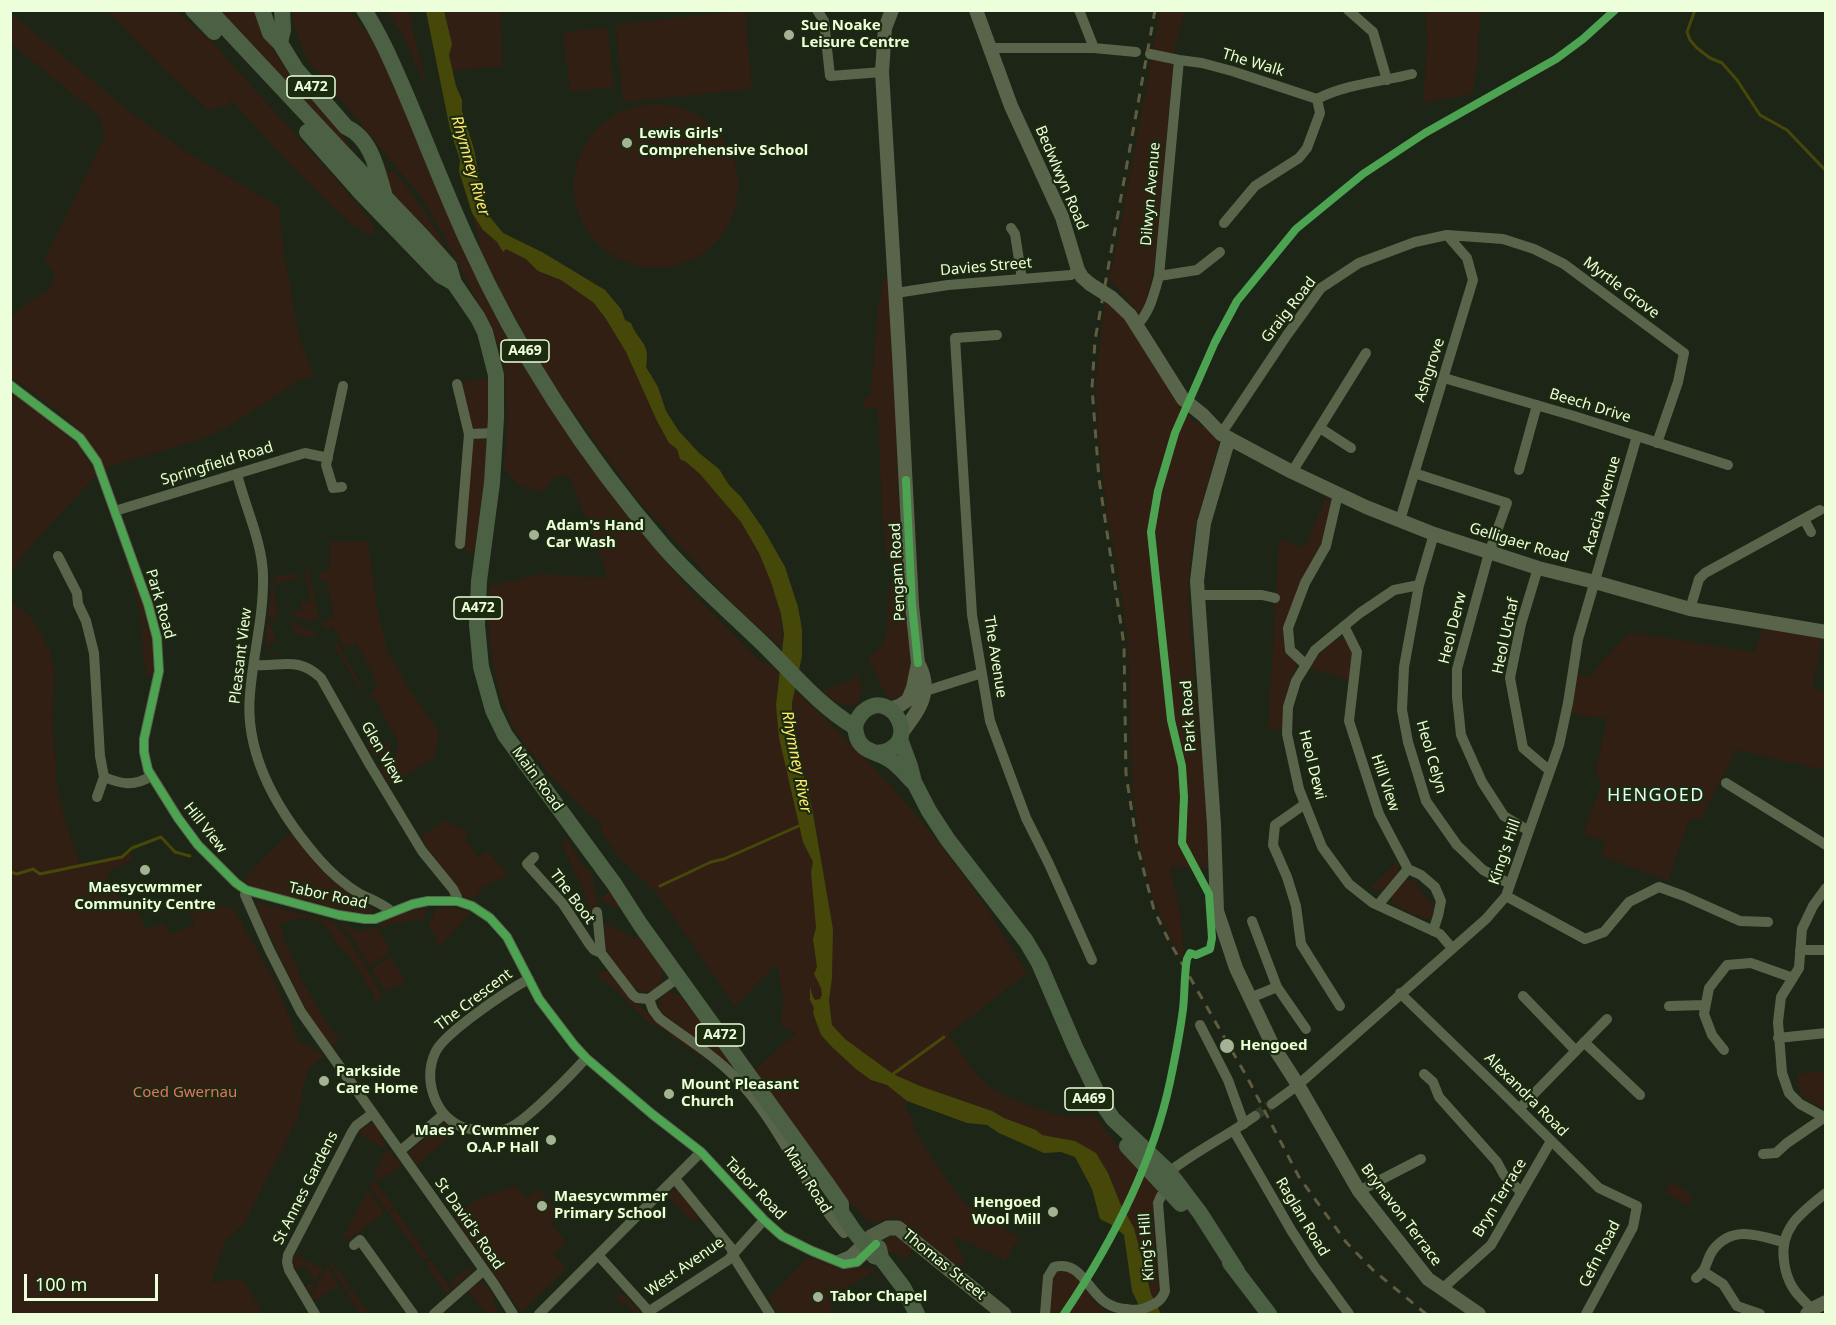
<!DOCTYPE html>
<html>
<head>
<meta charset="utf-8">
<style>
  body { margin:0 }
  #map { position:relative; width:1836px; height:1325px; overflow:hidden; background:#1d2516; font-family:"Noto Sans",sans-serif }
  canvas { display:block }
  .frame { position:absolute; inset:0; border:12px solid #ecffda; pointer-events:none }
  .scale { position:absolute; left:24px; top:1274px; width:134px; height:27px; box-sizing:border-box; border:3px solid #ecffda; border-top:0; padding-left:8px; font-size:18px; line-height:21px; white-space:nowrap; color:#ecffda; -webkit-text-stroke:4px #1c2b10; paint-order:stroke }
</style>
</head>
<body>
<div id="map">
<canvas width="1836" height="1325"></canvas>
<div class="frame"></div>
<div class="scale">100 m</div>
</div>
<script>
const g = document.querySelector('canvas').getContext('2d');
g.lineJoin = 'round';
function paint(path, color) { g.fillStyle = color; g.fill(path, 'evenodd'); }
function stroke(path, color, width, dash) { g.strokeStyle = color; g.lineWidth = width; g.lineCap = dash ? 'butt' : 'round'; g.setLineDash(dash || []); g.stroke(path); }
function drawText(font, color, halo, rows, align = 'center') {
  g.font = font + ' "Noto Sans",sans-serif'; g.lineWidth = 4.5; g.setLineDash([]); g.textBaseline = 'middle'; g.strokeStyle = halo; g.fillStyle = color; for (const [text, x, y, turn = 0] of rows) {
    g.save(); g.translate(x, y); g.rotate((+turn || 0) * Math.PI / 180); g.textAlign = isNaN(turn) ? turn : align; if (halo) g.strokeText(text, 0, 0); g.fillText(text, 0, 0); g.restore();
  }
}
paint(new Path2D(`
  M107,11H176L212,42L353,199L375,227L372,236C349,225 333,207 315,189C285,160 258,130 231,100L228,106L209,110L164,69Z
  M215,11H256C267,44 286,72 310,98C323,114 344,130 350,150Z
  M293,11H349L362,25L372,38L405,107L442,203L485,293L540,393L638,528L685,585L761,662L771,665L779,673L776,705L779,738L803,842L813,862L811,872L816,928L813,939L817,967L814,974L821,988L822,995L820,999L815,1001L813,997L810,1000L814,1008L813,1013L821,1035L833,1048L856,1069L871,1080L887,1085L907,1101L905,1107L912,1117L913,1128L942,1174L967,1205L1019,1237L1005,1261L970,1243L952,1237L966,1264L958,1267L900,1220L894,1217L873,1223L865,1219L855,1206L853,1207L821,1166L753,1072L796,1033L780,1025L784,1001L777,963L735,1006L655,891L618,856L602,833L600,821L586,812L547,772L514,730L506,711L496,680L489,636L490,586L542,574L606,578L605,568L570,477L561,475L553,479L543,492L519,486L504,469L507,413L504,364L491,327L445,238L422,198L306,58L292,20Z
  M387,11H410L415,40L428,92L405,39Z
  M444,11H501L502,66L453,71L449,55Z
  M745,11L752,89L623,102L616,24Z
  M1160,11H1185L1175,46L1155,261L1147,303L1141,317L1128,300L1109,278L1117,246Z
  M1426,11H1481L1477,68L1472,94L1423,103L1427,49Z
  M10,12L130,112L185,151L279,207L284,253L300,340L315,377L303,378L226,428L198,440L105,468C85,427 47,402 11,377V317L26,304L49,290L55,275L45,259L105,136L99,116L11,43Z
  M607,27L614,87L570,92L563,33Z
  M574 186a82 82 0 1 1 164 0a82 82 0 1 1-164 0Z
  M385,163L388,165L385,169L390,173L393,170C425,207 446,247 468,290L399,205L390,190L381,164Z
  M472,213L483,230L497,242L503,252L506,249L526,259L538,271L561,280L594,303L606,319L626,352L657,421L669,443L677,449L680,459C693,465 702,476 712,486C748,526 788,592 782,648L738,609L639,501L552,383L500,290L483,256Z
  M886,278L888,281L892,312L898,494L910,640L911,677L902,695L892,700C879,691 879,673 868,660L881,647L887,632L890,585L898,576L895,561H887L882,511L878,408H864L863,398L870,397L878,309L883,281Z
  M1105,301L1127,318L1174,399L1178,401L1190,418L1217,436L1218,447L1196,523L1190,562L1188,593L1198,726L1205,776L1208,868L1170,867C1177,897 1185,931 1183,960L1170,938L1154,900L1141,852L1132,786L1128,638L1117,565L1108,520L1097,424L1096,379Z
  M489,378L491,415L487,431L474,429L471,423L461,381Z
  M11,390L66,431L80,448L97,475C77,495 58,516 39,537C29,549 18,560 11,574Z
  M482,437L489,439L478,551L465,552L471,454L474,440Z
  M1327,496L1331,499V505L1324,546L1287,627L1297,663L1283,729L1268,730L1279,542L1283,540L1304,548Z
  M368,541L378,611L387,650L409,689L439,732L434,757L390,785L380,768L382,763L397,754L398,742L374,697L372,698L369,693L375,690L374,687L378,684L356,643L345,648L332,626L323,629L322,621L334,618L327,581H321L320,572L329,570L330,542Z
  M127,559L144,608L147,623L141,624L139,609L126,560Z
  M307,569L309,570L319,620L306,621L289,613L303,610L301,601L305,600L306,603L311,602L305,572Z
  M294,574L299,576L300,579L280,582V584L275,585L274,577Z
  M272,580L278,613L272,622L270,616H268Z
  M10,600L31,617L49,649L55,675L52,716L57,784L63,812L80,865L122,857L128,851L133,858C124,867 117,865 108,872C104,893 119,893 131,905C138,911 142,921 147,930L164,922L170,935L195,925L189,912L206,905L208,908L222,906L233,908L274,980L299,1042L325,1055L308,1070L302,1090L299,1116L244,1224L225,1241L220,1254L212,1283L228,1280L244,1281L263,1314H11Z
  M268,618L276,641L269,644L272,653L277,652L279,656C260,653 266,632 268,618Z
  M289,618L298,626L318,634L310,638L294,633Z
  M148,626C153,642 158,657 153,674L146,677L141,627Z
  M1763,628L1822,637L1813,688L1825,691V770L1736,750L1701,819H1690L1668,880L1601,856L1606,842L1583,834L1601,786L1596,770L1607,719L1571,714L1575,674L1583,675L1587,678L1630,632L1755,652Z
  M1344,638L1354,649L1352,681L1308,668C1317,657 1329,641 1344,638Z
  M338,642L363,689L360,690L334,644Z
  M856,673C860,679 861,685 861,691C862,718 832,701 822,691L852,680Z
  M795,690C859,749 919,813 970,884C991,913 1008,944 1027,973L948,1035C959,1048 973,1072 985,1083C1004,1100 1071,1124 1094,1115L1119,1147L1158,1183L1152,1214L1159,1288L1153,1299L1144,1270L1134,1228L1120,1203L1108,1173L1096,1153L1075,1141L1042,1135L1036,1130L1004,1118L992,1111L920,1086L893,1074L845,1039L832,1025L829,1001L832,978L833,929L812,808L792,729V703Z
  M368,740L373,749L381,746L382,747L390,743L391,748L382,754L374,756L366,741Z
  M448,820L449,824L467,830V835L465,840L478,857L487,850L508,875L483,887L475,898L465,897L436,862L421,836Z
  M291,833L316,864L334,882L369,906L372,909V912L366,914L331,907L259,889L243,881C259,864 273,847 291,833Z
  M568,839L580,861L592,874L598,907L590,911L584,892L562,844Z
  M1399,860C1399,877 1390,893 1370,888Z
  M1415,879L1419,881L1415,884L1430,902L1434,900L1433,912L1434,917C1432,917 1431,919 1429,919C1423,919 1399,908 1395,904C1391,900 1392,899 1392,894L1403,881Z
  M611,890L661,964C668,980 653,1000 637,989C628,984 609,956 606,947C604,940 605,931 605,923L635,939L639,935L620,909L602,901L601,898Z
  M259,903L334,922L351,942L383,997L377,1001L376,1003L373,999L375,997L347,953L344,948L341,950L323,922C304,917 297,916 279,925L284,935L282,937L299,970L297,972L333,1034L335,1033L340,1040L332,1046L313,1022L299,997L257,908Z
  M427,908L423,923L421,919L393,924L382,928L380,924L406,912Z
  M436,908H451L471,912L439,947L435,941L437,939L429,927Z
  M340,921C351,930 364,935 377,926L390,949L389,954L369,966L353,938L339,922Z
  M390,957L406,982L396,988L394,986L385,992L371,969Z
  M602,970L609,972L630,999L709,1062L708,1063L655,1024L653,1027L606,981L603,983L597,974Z
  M672,992L682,997L735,1070L659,1010L660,998L666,993Z
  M1825,1071H1826L1825,1109C1805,1097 1798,1102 1798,1074Z
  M445,1121L457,1130L417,1165L408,1153Z
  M370,1122L377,1127L387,1148L385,1149L358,1133L365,1124Z
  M389,1150L402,1165L380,1181L374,1173L384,1154Z
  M374,1179L394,1207L388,1212L370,1187Z
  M1671,1182L1693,1195L1688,1206L1665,1192Z
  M510,1186L517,1187L526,1198L538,1189L560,1215L551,1225L564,1238L565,1244L554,1254L567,1269L521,1312L455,1218C462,1212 470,1204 478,1199C490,1192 497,1196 510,1186Z
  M674,1189L677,1190L699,1217L694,1223L667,1196Z
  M368,1190L384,1213L348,1240L343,1236Z
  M395,1209L429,1257L423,1260L389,1214Z
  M894,1235L913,1249L906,1260L893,1252L890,1254L886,1248V1239L890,1236Z
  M294,1254L322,1269L309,1293L305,1287L315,1281L305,1265L296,1270L293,1260Z
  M808,1257L838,1268H871L875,1270L880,1276L869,1272L867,1276L828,1298L834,1309L825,1314H779L769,1299Z
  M330,1260L351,1287L346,1291L329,1263Z
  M430,1260L452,1290L447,1295L425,1263Z
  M474,1265L473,1270L454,1288L450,1281Z
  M327,1266L339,1286L314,1301L311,1296Z
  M1055,1272C1060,1272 1065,1271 1069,1273C1090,1283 1088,1310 1120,1314H1048L1051,1278Z
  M481,1281L494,1296V1305L499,1314H487L468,1291Z
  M352,1290L370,1314H360L347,1294Z
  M619,1294L625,1295L642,1314H635L626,1303L623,1306L616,1298Z`), '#321f13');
paint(new Path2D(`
  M426,11H444L452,44L449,55L456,86L462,100V111L474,149L484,204L490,217L503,233L542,252L605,290L621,309L625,320L631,323C638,342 651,342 646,367L658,387L666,411L678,430L699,453L719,469L729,485L741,497L764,530L785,567L798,607L802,629V656L792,703V729L812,808L833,929L832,978L829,1001L832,1025L845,1039L893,1074L920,1086L992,1111L1004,1118L1036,1130L1042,1135L1075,1141L1096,1153L1108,1173L1120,1203L1134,1228L1151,1294L1161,1314H1143L1132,1291L1124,1235L1112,1225L1100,1219L1092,1189L1075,1157L1061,1152L1044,1153L999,1133L987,1125L967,1123L907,1101L887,1085L871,1080L856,1069L833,1048L821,1035L813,1013L814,1008L810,1000V987L813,997L815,1000L820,999L822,995L821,988L814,974L817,967L813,939L816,928L811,872L813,862L803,842L779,738L776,705L784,634L781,614L771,582L759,553L741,522L700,474L686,462L680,459L677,449L669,443L657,421L626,352L606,319L594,303L561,280L538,271L526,259L506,249L503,252L497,242L483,230L472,213L459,171L460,160L450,129Z`), '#46480a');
stroke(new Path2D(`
  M1695,10L1687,32L1690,40L1697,48L1710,58L1722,63L1737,80L1760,115L1787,130L1826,171
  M10,872L17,874L33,869L40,874L122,857L132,848L161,837L175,852L190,856
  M660,886L711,862L724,859L801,825
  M893,1074L944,1037`), '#46480a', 3);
stroke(new Path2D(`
  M1255,1116L1272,1104`), '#323b2a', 10, [10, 5]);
stroke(new Path2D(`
  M817,10L824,21L830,76L882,72
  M1079,10L1094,48
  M1348,10L1373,32L1387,80
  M991,48H1094L1136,52
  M1150,54L1179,60L1202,63L1232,71L1317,99L1320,113L1307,148L1299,158L1255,186L1224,223
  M1317,99C1346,84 1380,82 1412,74
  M1011,228L1015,234L1022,279
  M1159,276L1197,270L1220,252
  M896,293L948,285L1071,275L1078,270
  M1137,325C1150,312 1154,294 1159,276L1179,60
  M997,335L955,338L972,615L990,721L1026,818L1049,864L1092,960
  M1444,378L1574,416L1728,465
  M457,384L469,434L460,544
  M10,385L80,438L97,462L148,604L157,638L159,671L144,739V752L148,770L178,818L198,845L236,883L246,890L339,915L365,919H375L413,904L428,901H457L472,906L490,918L507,937L539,999L574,1045L586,1058L652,1114L701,1152L764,1220L782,1236L812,1251L844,1264L857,1262L873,1247
  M1320,428L1351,448
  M469,434L495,433
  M1221,434L1287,335L1321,288L1359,263L1415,242L1447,235L1503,239L1534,249L1564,264L1684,353L1678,382L1657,443
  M1519,470L1537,405
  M1292,472L1366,353
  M1414,473L1507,503L1489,553L1457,669V697L1461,735L1482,782L1504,816L1529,831
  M237,474C245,507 262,541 263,575C264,616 253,654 250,694C244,756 279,813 318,858C330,872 345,885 360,894C370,899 384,904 392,912
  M342,487L333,488L326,465L343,386
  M115,511L305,453L328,458
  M1804,519L1811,532
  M1400,520L1473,280L1467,258L1447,235
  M1434,534L1419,585L1404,667L1402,710L1408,742L1426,801L1457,845L1483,870L1510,884
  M58,556L77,593L78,604L86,621L94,653L100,756L104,777C121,784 134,787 151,776
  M1538,568L1521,624L1510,678L1523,748L1550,771
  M1419,585L1394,590L1360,613L1315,650L1296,681L1288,707L1287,734L1299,789L1322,847L1349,884L1373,903L1440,934L1452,948
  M1197,595H1262L1275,598
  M1690,609L1699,579L1705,573L1820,510
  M1344,626L1357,652L1349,721L1379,814L1408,869L1421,875L1435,887L1441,901L1438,916L1433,931
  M254,665C282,667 298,656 321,678L370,765L422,851L453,889L457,897V901
  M1306,665L1290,650L1288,628L1305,583L1326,546L1338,494
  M917,690L932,689L982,673
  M1726,783L1826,845
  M97,797L104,777
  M1305,804L1275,825L1273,845L1287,877L1296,906L1301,944L1340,1006
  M534,857L527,864L563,904L590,945L594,950L601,953
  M1826,888L1813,906L1802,929L1799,968L1781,997L1778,1022L1782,1073L1789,1093L1800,1104L1826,1118
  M246,890L245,895L269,949L301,1012L494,1284L513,1314
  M1506,896L1585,939L1604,932L1629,902L1659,887L1684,896L1740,921L1768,922
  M1378,905L1408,869
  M597,912L601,953L633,995L637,998L649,999L679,977
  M1252,921L1277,987L1306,1029
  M1800,950H1826
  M529,979C508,990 446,1032 436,1051C423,1077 433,1113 460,1126C468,1130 477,1130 486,1131C494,1131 502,1131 509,1128C525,1122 573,1073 586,1058
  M1400,993L1498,1088L1599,1188L1637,1206L1633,1227L1586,1314
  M1523,996L1576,1051
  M1250,998L1277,987
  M649,999L653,1010L659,1018C684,1037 714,1055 736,1078C780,1124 802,1185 844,1233
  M1669,1006L1705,1005
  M1200,1025L1228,1080L1244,1124
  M1778,1038L1826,1033
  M1584,1042L1640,1095
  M1724,1050L1712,1035L1704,1014L1709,988L1727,965L1751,963L1793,978
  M1424,1074L1433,1082L1439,1097L1497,1162L1504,1175L1521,1192
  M1272,1104L1298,1085L1486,919L1506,896L1559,745L1568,703L1578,639L1637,436
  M1519,1109L1607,1019
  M1234,1131L1291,1230L1314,1266L1349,1314
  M400,1151L444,1114
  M1763,1154L1776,1153L1787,1143L1825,1117
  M1169,1172C1196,1151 1227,1136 1255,1116
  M675,1179L731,1248L735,1259L770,1314
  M1359,1191L1421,1159
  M354,1245L360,1240L413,1314
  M598,1255L644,1306L650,1314
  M838,1260L850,1255L866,1240
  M1704,1272L1723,1284L1737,1306L1760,1314
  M1696,1278C1709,1268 1705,1261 1713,1250C1732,1225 1758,1235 1783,1242
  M1442,1289L1491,1245L1551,1141
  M1812,1309C1806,1303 1798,1296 1793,1288C1788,1280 1785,1270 1784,1261C1779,1228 1802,1212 1826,1193
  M648,1312L728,1260L764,1220
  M315,1314L289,1270L287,1262L288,1255L352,1132L356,1126L373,1113
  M434,1314L484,1270
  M539,1314L701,1152
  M1045,1314L1048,1277L1054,1267C1080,1260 1087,1289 1105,1302C1111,1306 1119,1309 1126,1309C1133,1310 1138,1311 1145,1308C1155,1304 1161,1302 1165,1291L1158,1203L1161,1196L1168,1189`), '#59654b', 10);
stroke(new Path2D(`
  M976,10L1011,106L1062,217L1078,270L1082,277L1090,284
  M1130,315L1183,399L1203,415L1221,434L1292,472L1366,507L1434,534L1538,568L1595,582L1690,609L1826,632
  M1229,438L1204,523L1197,581L1214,825L1217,911L1236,968L1273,1046L1298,1085L1359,1191L1428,1279L1479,1314
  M889,709L899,706L908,700L913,688L918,663L912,605L899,354L882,72L885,28L892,10
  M901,734C919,710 934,692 918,663
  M1807,1314L1812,1309L1826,1302`), '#59654b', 14);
stroke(new Path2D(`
  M871,1237L888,1228H898L1004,1314`), '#546045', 15);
stroke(new Path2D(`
  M193,10L214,32
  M209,10L341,151L424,238L449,266L454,283L478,318L485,332L496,375V418L492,483L479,581L477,625L481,667L493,710L505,735L615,885L640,924L827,1184L841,1204V1212L854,1231L874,1256L881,1258
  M262,10L270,33L280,43L296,69L346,127C371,138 377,169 384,193
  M364,10C379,33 390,58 401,83C424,136 444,190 468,242C517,351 586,457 664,547C694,581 729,611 761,642C791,671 819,706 855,727
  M280,43L283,30L282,10
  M307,132L361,193L440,275L454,283
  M900,739L910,766L914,782L929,811L948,840L1026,941L1039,963L1075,1047L1102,1103L1113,1119L1169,1172L1200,1213L1237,1271
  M876,753C925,749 893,685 863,712C857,718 854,726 856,733C859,752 877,751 890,760C899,766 906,775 913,782
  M1127,1146L1181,1204
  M879,1248L881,1258L903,1287L917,1314
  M1230,1263L1269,1314`), '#4c6044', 16);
stroke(new Path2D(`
  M1155,10L1095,340L1092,388L1099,479L1124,645L1126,774L1137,845L1154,910L1168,939L1247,1077L1299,1177L1346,1242L1373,1270L1426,1314`), '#615c3f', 3, [9, 8]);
stroke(new Path2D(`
  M1090,284L1112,298L1130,315`), '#59654b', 14);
stroke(new Path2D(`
  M10,385L80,438L97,462L148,604L157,638L159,671L144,739V752L148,770L178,818L198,845L236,883L246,890L339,915L365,919H375L413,904L428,901H457L472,906L490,918L507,937L539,999L574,1045L586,1058L652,1114L701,1152L764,1220L782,1236L812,1251L844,1264L857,1262L876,1244
  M906,480L912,605L918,663
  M1064,1314C1112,1243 1152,1166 1170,1082C1175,1058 1180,1033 1183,1009C1185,992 1184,976 1187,959L1190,953L1196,955L1210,949L1212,938L1209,894L1182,843L1184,797L1182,766L1171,720L1151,532L1158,491L1175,433L1215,342L1237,301L1296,229L1363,174L1425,133L1556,59L1583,39L1615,10`), '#4ca352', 8);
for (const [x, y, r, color] of [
  [789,35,6,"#a4b395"],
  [627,143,6,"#a4b395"],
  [534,535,6,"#a4b395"],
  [145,870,6,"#a4b395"],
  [1227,1046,8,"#a4b395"],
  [324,1081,6,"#a4b395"],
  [669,1094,6,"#a4b395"],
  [551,1140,6,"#a4b395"],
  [542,1206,6,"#a4b395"],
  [1053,1212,6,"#a4b395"],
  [818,1297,6,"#a4b395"]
]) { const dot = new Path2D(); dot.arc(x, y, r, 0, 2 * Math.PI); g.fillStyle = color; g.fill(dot); stroke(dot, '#1c2b10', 2); }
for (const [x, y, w] of [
  [311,87,48],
  [525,351,48],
  [478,608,48],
  [720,1035,48],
  [1089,1099,48]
]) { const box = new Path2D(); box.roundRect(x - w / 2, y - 11, w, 22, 4.5); g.fillStyle = '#1c2b10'; g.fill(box); stroke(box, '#ecffda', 1.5); }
drawText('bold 14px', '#ecffda', null, [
  ["A472",311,87],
  ["A469",525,351],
  ["A472",478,608],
  ["A472",720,1035],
  ["A469",1089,1099]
]);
drawText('bold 15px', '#ecffda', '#1c2b10', [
  ["Sue Noake",801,26],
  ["Leisure Centre",801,43],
  ["Lewis Girls'",639,134],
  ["Comprehensive School",639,151],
  ["Adam's Hand",546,526],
  ["Car Wash",546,543],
  ["Maesycwmmer",145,888,"center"],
  ["Community Centre",145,905,"center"],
  ["Hengoed",1240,1046],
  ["Parkside",336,1072],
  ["Care Home",336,1089],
  ["Mount Pleasant",681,1085],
  ["Church",681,1102],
  ["Maes Y Cwmmer",539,1131,"right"],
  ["O.A.P Hall",539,1148,"right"],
  ["Maesycwmmer",554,1197],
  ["Primary School",554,1214],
  ["Hengoed",1041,1203,"right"],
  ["Wool Mill",1041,1220,"right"],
  ["Tabor Chapel",830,1297]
], 'left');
drawText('15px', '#ecffda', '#1c2b10', [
  ["The Walk",1253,63,17],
  ["Bedwlwyn Road",1061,178,67],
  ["Dilwyn Avenue",1151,194,-85],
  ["Davies Street",986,267,-5],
  ["Myrtle Grove",1621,288,37],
  ["Graig Road",1289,310,-52],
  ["Ashgrove",1430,370,-72],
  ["Beech Drive",1590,406,17],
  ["Springfield Road",217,464,-17],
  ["Acacia Avenue",1602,505,-74],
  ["Gelligaer Road",1519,543,17],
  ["Pengam Road",898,572,-93],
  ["Park Road",160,604,74],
  ["Heol Derw",1453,628,-76],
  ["Heol Uchaf",1506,636,-78],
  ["Pleasant View",241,656,-83],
  ["The Avenue",995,657,81],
  ["Park Road",1189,716,-94],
  ["Glen View",382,753,60],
  ["Heol Celyn",1431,757,74],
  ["Heol Dewi",1312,765,76],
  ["Main Road",537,779,54],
  ["Hill View",1385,783,71],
  ["Hill View",205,828,52],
  ["King's Hill",1505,852,-71],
  ["Tabor Road",328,896,12],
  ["The Boot",572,897,53],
  ["The Crescent",474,1000,-37],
  ["Alexandra Road",1526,1095,45],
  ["Main Road",807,1180,58],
  ["St Annes Gardens",306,1188,-63],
  ["Tabor Road",755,1189,46],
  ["Bryn Terrace",1500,1198,-59],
  ["Brynavon Terrace",1401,1215,53],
  ["Raglan Road",1302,1217,59],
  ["St David's Road",469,1224,55],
  ["King's Hill",1147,1247,-94],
  ["Cefn Road",1600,1254,-63],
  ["Thomas Street",944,1265,39],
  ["West Avenue",685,1267,-35]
]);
drawText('15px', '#e57160', '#1c2b10', [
  ["Coed Gwernau",185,1093]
]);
drawText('italic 16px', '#ffe768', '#1c2b10', [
  ["Rhymney River",470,166,74],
  ["Rhymney River",796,762,79]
]);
g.letterSpacing = '1.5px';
drawText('18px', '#dcfff6', '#1c2b10', [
  ["HENGOED",1656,796]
]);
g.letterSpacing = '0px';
</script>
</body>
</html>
